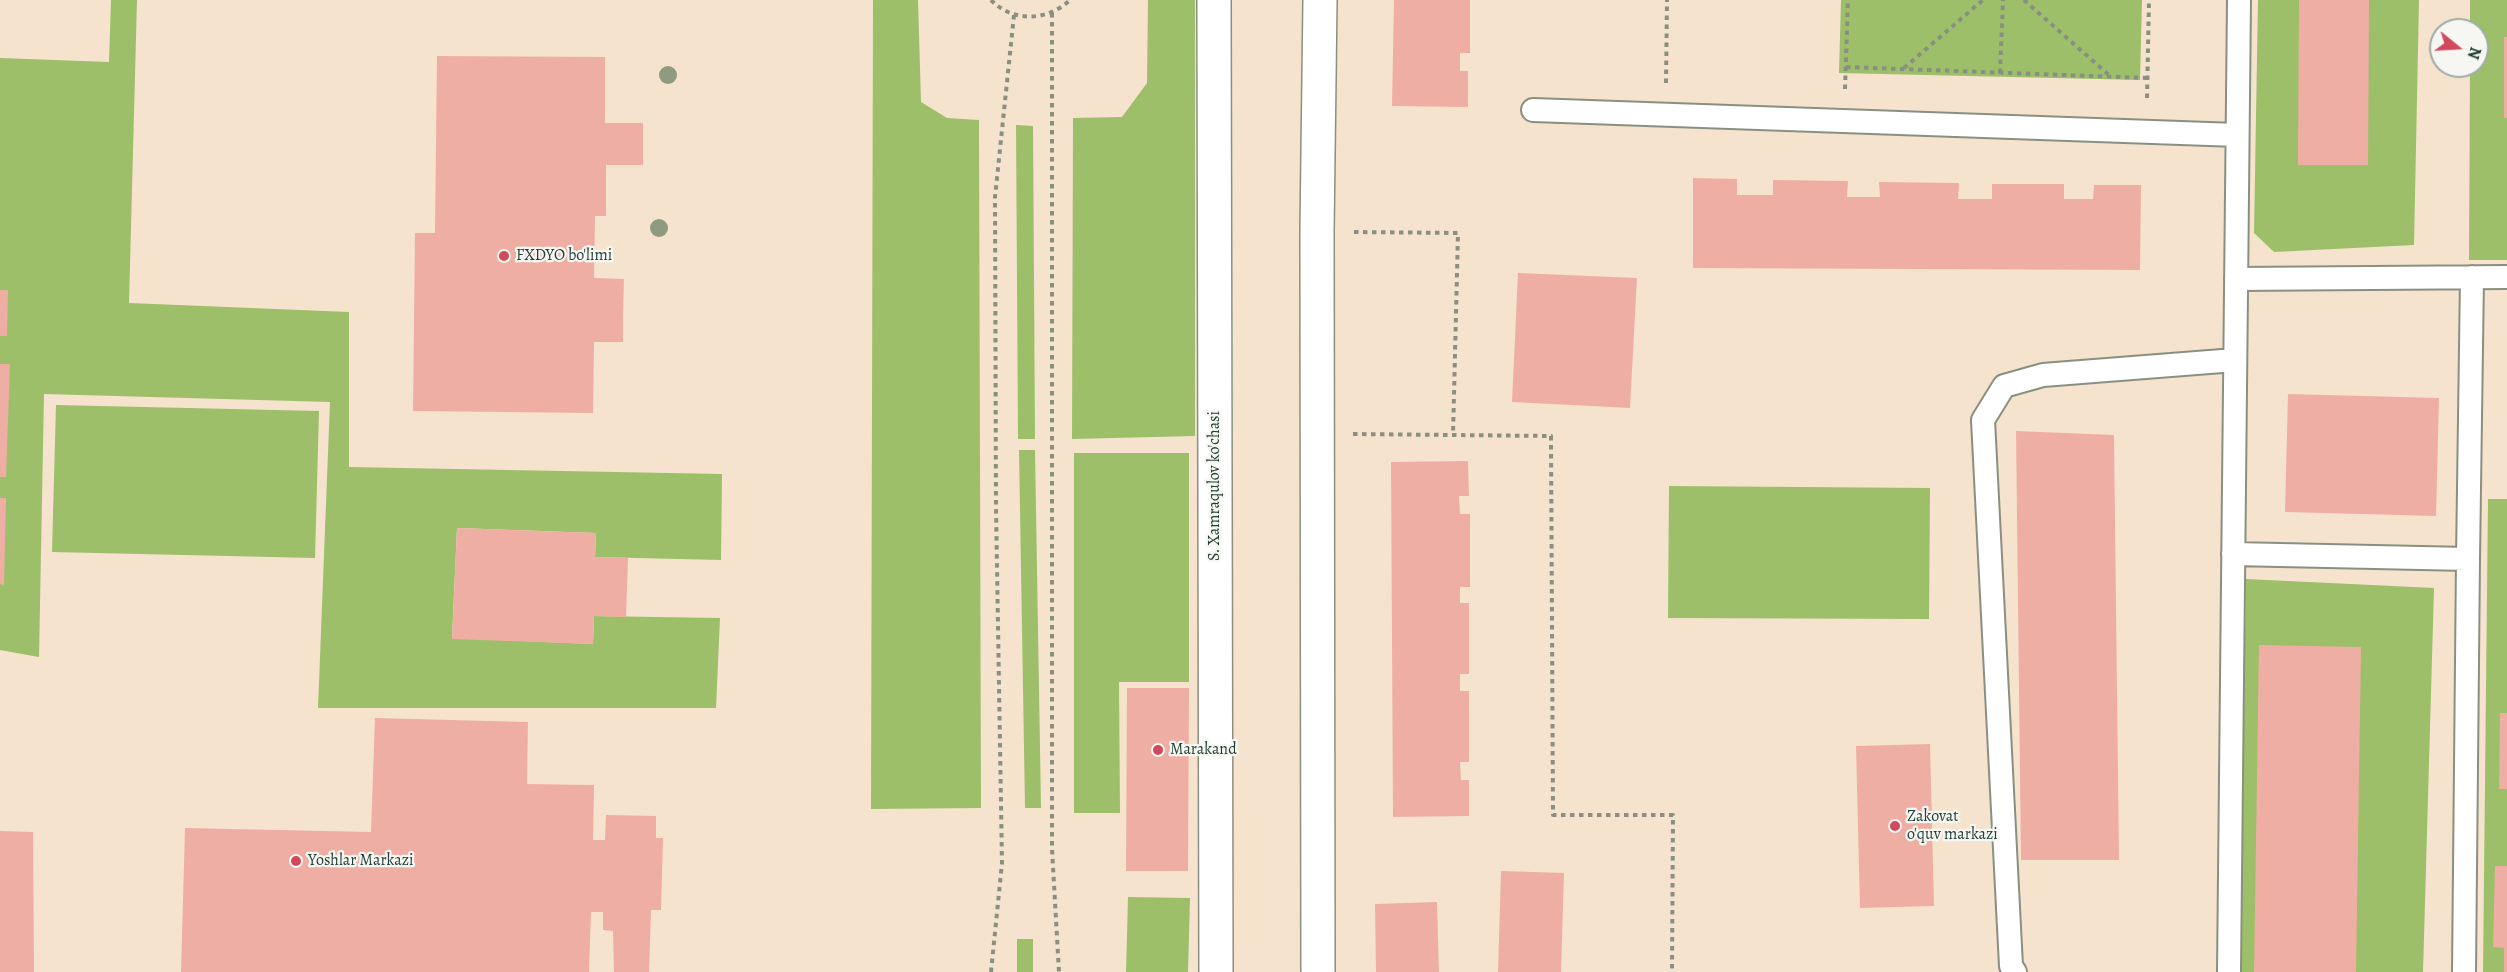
<!DOCTYPE html>
<html>
<head>
<meta charset="utf-8">
<style>
  body { margin:0 }
  #map { position:relative; width:2507px; height:972px; overflow:hidden; background:#f5e3ce; font-family:Alegreya,serif }
  canvas { display:block }
  .north { position:absolute; left:2429px; top:18px; width:60px; height:60px; box-sizing:border-box; background:#f6f6f2; border:2px solid #a0aca6; border-radius:50%; rotate:108deg; font-size:16px; font-weight:700; line-height:24px; text-align:center; color:#1f3d34 }
  .north::after { content:''; display:block; margin:auto; width:21px; height:27px; background:#d1495b; clip-path:polygon(50% 0,100% 100%,50% 72%,0 100%) }
</style>
</head>
<body>
<div id="map">
<canvas width="2507" height="972"></canvas>
<div class="north">N</div>
</div>
<script>
const g = document.querySelector('canvas').getContext('2d');
g.lineJoin = 'round';
function paint(path, color) { g.fillStyle = color; g.fill(path, 'evenodd'); }
function stroke(path, color, width, dash) { g.strokeStyle = color; g.lineWidth = width; g.lineCap = dash ? 'butt' : 'round'; g.setLineDash(dash || []); g.stroke(path); }
function drawText(font, color, halo, rows, align = 'center') {
  g.font = font + ' Alegreya,serif'; g.lineWidth = 4.5; g.setLineDash([]); g.textBaseline = 'middle'; g.strokeStyle = halo; g.fillStyle = color; for (const [text, x, y, turn = 0] of rows) {
    g.save(); g.translate(x, y); g.rotate((+turn || 0) * Math.PI / 180); g.textAlign = isNaN(turn) ? turn : align; if (halo) g.strokeText(text, 0, 0); g.fillText(text, 0, 0); g.restore();
  }
}
paint(new Path2D(`
  M111,0H137L129,303L349,312V467L722,474L721,560L595,557L596,533L457,528L452,638L593,644L594,616L720,618L716,708H318L330,402L44,394L39,657L0,650V58L109,62Z
  M873,0H918L921,102L947,118L979,120L981,808L871,809Z
  M1148,0H1195V436L1072,439L1073,118L1122,117L1147,83Z
  M1841,0H2142L2140,80L1839,73Z
  M2258,0H2419L2414,245L2274,252L2254,233Z
  M2470,0H2507V260H2469L2470,66H2477V30H2470Z
  M1016,125L1033,126L1035,439H1018Z
  M56,405L319,411L315,558L52,552Z
  M1019,450H1035L1041,808H1025Z
  M1074,453H1189V682H1119L1120,813H1074Z
  M1669,486L1930,488L1929,619L1668,618Z
  M2488,499H2507V972H2483Z
  M2246,579L2434,588L2423,972H2240Z
  M1128,897L1190,898L1188,972H1126Z
  M1017,939H1033V972H1017Z`), '#9dbf69');
paint(new Path2D(`
  M1394,0H1470V53H1460V71H1468V107L1392,106Z
  M2299,0H2369L2368,165H2298Z
  M2504,37H2507V118H2504Z
  M437,56L605,57V123H643V165H606V216H595L594,278L624,279L623,315V342H594L593,413L413,411L415,233H435Z
  M1693,178L1737,179V195H1773V180L1848,181L1847,197H1880L1879,182L1959,183L1958,199H1992V184H2064V199H2093L2094,185H2141L2140,270L1693,268Z
  M1518,273L1637,278L1630,408L1512,402Z
  M0,290H8L7,336H0Z
  M0,364H10L6,477H0Z
  M2288,394L2439,398L2436,516L2285,512Z
  M2016,431L2114,435L2119,860H2021Z
  M1468,461L1469,496H1459L1460,514H1470V587H1460V603H1469V674H1460V691H1469V762H1460L1461,780H1469V816L1393,817L1391,462Z
  M0,498H6L4,585L0,584Z
  M457,528L596,533L595,557L628,558L626,617L594,616L593,644L452,639Z
  M2259,645L2361,647L2356,972H2254Z
  M1127,688H1189L1188,871H1126Z
  M2500,713H2507V789H2499Z
  M375,718L528,722L527,784L594,785L593,840H605L606,815L656,816V838H663L661,910H651L649,972H614L613,931L603,930V912H591L589,972H181L185,828L371,832Z
  M1930,744L1934,906L1860,908L1856,746Z
  M0,831L33,832L34,972H0Z
  M2495,866H2507V972H2504V948L2493,947Z
  M1501,871L1564,873L1561,972H1498Z
  M1437,902L1439,972H1376L1375,904Z`), '#efaea4');
const service = new Path2D(`
  M1533,110L2237,135
  M2236,279L2507,277
  M2233,554L2468,559L2464,972
  M2468,559L2472,277
  M2015,972L2011,966L1983,420L2004,386L2043,375L2235,360
  M2229,972L2239,0`);
const minor = new Path2D(`
  M1214,0L1216,972
  M1318,972L1317,232L1320,0`);
stroke(service, '#8a9081', 26);
stroke(minor, '#8a9081', 36);
stroke(new Path2D(`
  M991,0C1013,23 1048,21 1070,0
  M2024,0L2110,76
  M1052,13V849L1059,972
  M1846,67L2147,78
  M1904,68L1983,0
  M2000,73L2003,0
  M1666,83L1667,0
  M1845,89L1848,0
  M2147,98L2149,0
  M1354,232L1458,233L1453,435
  M1353,434L1551,436L1553,815H1673L1672,972
  M991,972L1002,863L996,507L995,197L1014,15`), '#8a9081', 4, [4.5, 4.5]);
stroke(service, '#fff', 22);
stroke(minor, '#fff', 33);
g.fillStyle = '#909a80';
for (const [x, y] of [
  [668,75],
  [659,228]
]) { g.beginPath(); g.arc(x, y, 9, 0, 2 * Math.PI); g.fill(); }
for (const [x, y, r, color] of [
  [504,256,6,"#d1495b"],
  [1158,750,6,"#d1495b"],
  [1895,826,6,"#d1495b"],
  [296,861,6,"#d1495b"]
]) { const dot = new Path2D(); dot.arc(x, y, r, 0, 2 * Math.PI); g.fillStyle = color; g.fill(dot); stroke(dot, '#f6f6f2', 2); }
drawText('16px', '#1f3d34', '#f6f6f2', [
  ["FXDYO bo'limi",516,256],
  ["Marakand",1170,750],
  ["Zakovat",1907,817],
  ["o'quv markazi",1907,835],
  ["Yoshlar Markazi",308,861]
], 'left');
drawText('16px', '#1f3d34', '#f6f6f2', [
  ["S. Xamraqulov ko'chasi",1215,486,-90]
]);
</script>
</body>
</html>
